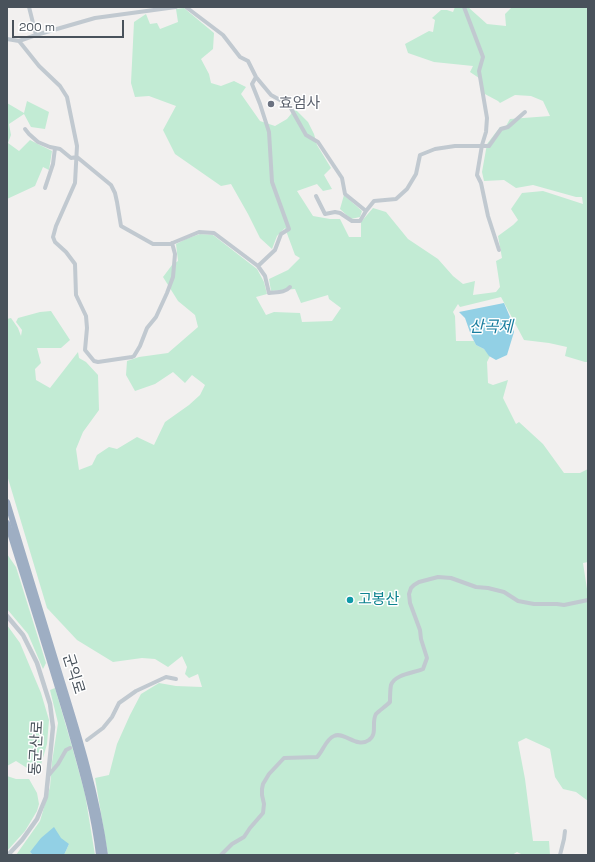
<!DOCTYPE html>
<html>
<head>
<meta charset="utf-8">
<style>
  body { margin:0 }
  #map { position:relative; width:595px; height:862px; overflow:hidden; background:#f2f0ef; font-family:"Space Grotesk",sans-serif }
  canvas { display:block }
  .frame { position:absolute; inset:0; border:8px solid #49525b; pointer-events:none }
  .scale { position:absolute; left:12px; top:20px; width:112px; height:18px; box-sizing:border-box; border:2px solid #49525b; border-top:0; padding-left:5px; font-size:12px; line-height:14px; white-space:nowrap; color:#49525b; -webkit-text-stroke:3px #fff; paint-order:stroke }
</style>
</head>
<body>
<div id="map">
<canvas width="595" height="862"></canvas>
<div class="frame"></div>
<div class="scale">200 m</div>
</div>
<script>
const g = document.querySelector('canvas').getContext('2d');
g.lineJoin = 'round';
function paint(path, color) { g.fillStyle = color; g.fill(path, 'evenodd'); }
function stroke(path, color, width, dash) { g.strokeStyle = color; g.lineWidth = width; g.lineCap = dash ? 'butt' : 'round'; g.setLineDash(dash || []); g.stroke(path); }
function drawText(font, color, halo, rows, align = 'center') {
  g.font = font + ' "Space Grotesk","Noto Sans KR",sans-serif'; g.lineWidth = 3; g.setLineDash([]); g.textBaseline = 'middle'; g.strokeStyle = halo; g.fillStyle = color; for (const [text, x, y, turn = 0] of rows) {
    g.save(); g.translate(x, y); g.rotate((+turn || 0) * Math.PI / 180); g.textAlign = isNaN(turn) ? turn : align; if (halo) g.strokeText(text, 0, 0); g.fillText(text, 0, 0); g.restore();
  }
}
paint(new Path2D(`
  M455,7H468L487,24L506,26L505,14L512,7H588V362H585L565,356L567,347L549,343L524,340L501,297L460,307L458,304L453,312L455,316L456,341H474L476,345L484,349L490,356L487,362L488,383L493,385L508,380L503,398L516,424L519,422L543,444L564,473H580L588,469V562L583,563L587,589H588V801L576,792L563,789L555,777L550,749L526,738L518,742L525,779L533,841H549L550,855H523L517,852L512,855H108L95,778L109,775L117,744L130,715L141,694L159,683L176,686L202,687L198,674L189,678L185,674L187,667L182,656L168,667L155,659L142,658L113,662L77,640L47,608L7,475V319L11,318L18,328L21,336L22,330L16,322L18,318L40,312L51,311L70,340L61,348H37L41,363L35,369L36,380L50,388L78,352L79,358L86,362L98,375L99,410L83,432L76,449L79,470L92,465L97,455L109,447L117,449L137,437L154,445L165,422L189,405L200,395L205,385L192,375L185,383L173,372L155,384L135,391L126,375L127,361L139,357L168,353L198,327L195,315L178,301L163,277L172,265L178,261L176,244L186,239L200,234L213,235L257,269L264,282L267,294L256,297L266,315L274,312L300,313L302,322L332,321L341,308L329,299L328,295L301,303L295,289L271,291L269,279L288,270L300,258L295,255L285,228L277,236L272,249L260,238L248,214L231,184L221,186L175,154L163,130L176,106L149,96L135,97L131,83L134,22L146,14L150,24L157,23L160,29L178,22L176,9L184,8L214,33L213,49L201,59L209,74L211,83L221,86L234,81L246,87L241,94L260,121L275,126L287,119L295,109L308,122L314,134L317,145L331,168L324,175L332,189L323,191L317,184L297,191L313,216L330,219H340L349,237H361V222L373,208L386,212L408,239L438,259L453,276L463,284L475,281L473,295L496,292L500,287L496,261L502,258L498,236L513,225L518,220L511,209L522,193L543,191L583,204L582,197H576L533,185L516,188L504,180L484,181L482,172L487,144L500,127L506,126L510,119L550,116L543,101L531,96L515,95L500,103L498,101L481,92L479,78L470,72L473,66L434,62L408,53L405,44L429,31L433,32L435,20L432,18L441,10H447L453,12Z
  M27,101L49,112L45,129L31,127L24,114L9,124L11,135L8,143L19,151L30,140L52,151L49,170L43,167L35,186L7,199V103L24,113Z
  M344,195L362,211L360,217L351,219L340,209Z
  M7,554L16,567L46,663L43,669L28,634L7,609Z
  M7,625L20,643L41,693L49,720L47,744L40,768H27L16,761L7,766Z
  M55,688L73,750L85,794L95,855H64L69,844L30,852L33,855H16L40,821L50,787L52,762L58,723L50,690Z
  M7,776L16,779H29L37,793L39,804L37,811L25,831L7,851Z`), '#c2ebd4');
paint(new Path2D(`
  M504,303L510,317L514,332L507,355L496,360L489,356L484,349L476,345L471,335L465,318L459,312Z
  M54,827L61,838L69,844L64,855H33L30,852L41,838Z`), '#92d0e5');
stroke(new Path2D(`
  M29,7L36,35
  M186,7L223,35L240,57L248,61L256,77L271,95L289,105L306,135L318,142L342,178L345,194L366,211L374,201L396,199L407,189L416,174L420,155L435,149L455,146H489L501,129L508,127L525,112
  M464,7L483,57L479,71L487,118L486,132L482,145L477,175L481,183L488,216L499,250
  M7,39L19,41L39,66L60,86L67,97L77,146L75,183L56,226L53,237L55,242L66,252L75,264L76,295L86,316L87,328L85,350L94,361L98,362L125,358L132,357L134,356L140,346L147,328L156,317L167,293L173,277L175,254L172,243
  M19,41L36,35L95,18L176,7
  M256,77L252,84L260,104L269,132L272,182L289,229L281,234L275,250L258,266
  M25,129L29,134L38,142L50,147L60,149L71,158L77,157L111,185L115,193L117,202L121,226L153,244H170L199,232L214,233L258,266L265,276L269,293C277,292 285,293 290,287
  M45,188L53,164L55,148
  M316,196L325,214L335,212L340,213L352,221H360L366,211
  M87,740L103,728L112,717L119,703L136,691L166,677L176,679
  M48,776L58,764L66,750L70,748
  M221,855L232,844L244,837L250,828L263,813L264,804L262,795V789L263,784L269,774L284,758L317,757C323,751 326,739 334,736C344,731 357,749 369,740C378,734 371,722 376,714C380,710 386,706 390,702C390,697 390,690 391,685C395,674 414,673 423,669L427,658L421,639L420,630L410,603L409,594L411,588L414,585L419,582L438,577L451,578L476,587L488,588L504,592L518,601L534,604H557L564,605L588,600
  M560,855L564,839L565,831`), '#c1c9d0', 4);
stroke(new Path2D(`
  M7,616L23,635L37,663L50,704L53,727L46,797L37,819L22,840L8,855`), '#c1c9d0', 4.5);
stroke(new Path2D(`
  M7,502C25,561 43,620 61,679C79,737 97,795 105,855
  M7,523C28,590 49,657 69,724C81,767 94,810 99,855`), '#9eaec3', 6);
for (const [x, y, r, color] of [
  [271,104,4,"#6b7280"],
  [350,600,4,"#0f9aa8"]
]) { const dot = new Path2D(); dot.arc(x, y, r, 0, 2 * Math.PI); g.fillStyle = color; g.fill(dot); stroke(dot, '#fff', 1.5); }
drawText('15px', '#5b616d', '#fff', [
  ["효엄사",279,104]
], 'left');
drawText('15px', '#0d838f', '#fff', [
  ["고봉산",358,600]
], 'left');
drawText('15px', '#49525b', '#fff', [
  ["군익로",73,674,73],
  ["동군산로",37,748,-87]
]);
drawText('italic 16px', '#187d9f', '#fff', [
  ["산곡제",491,328]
]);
</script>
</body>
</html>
